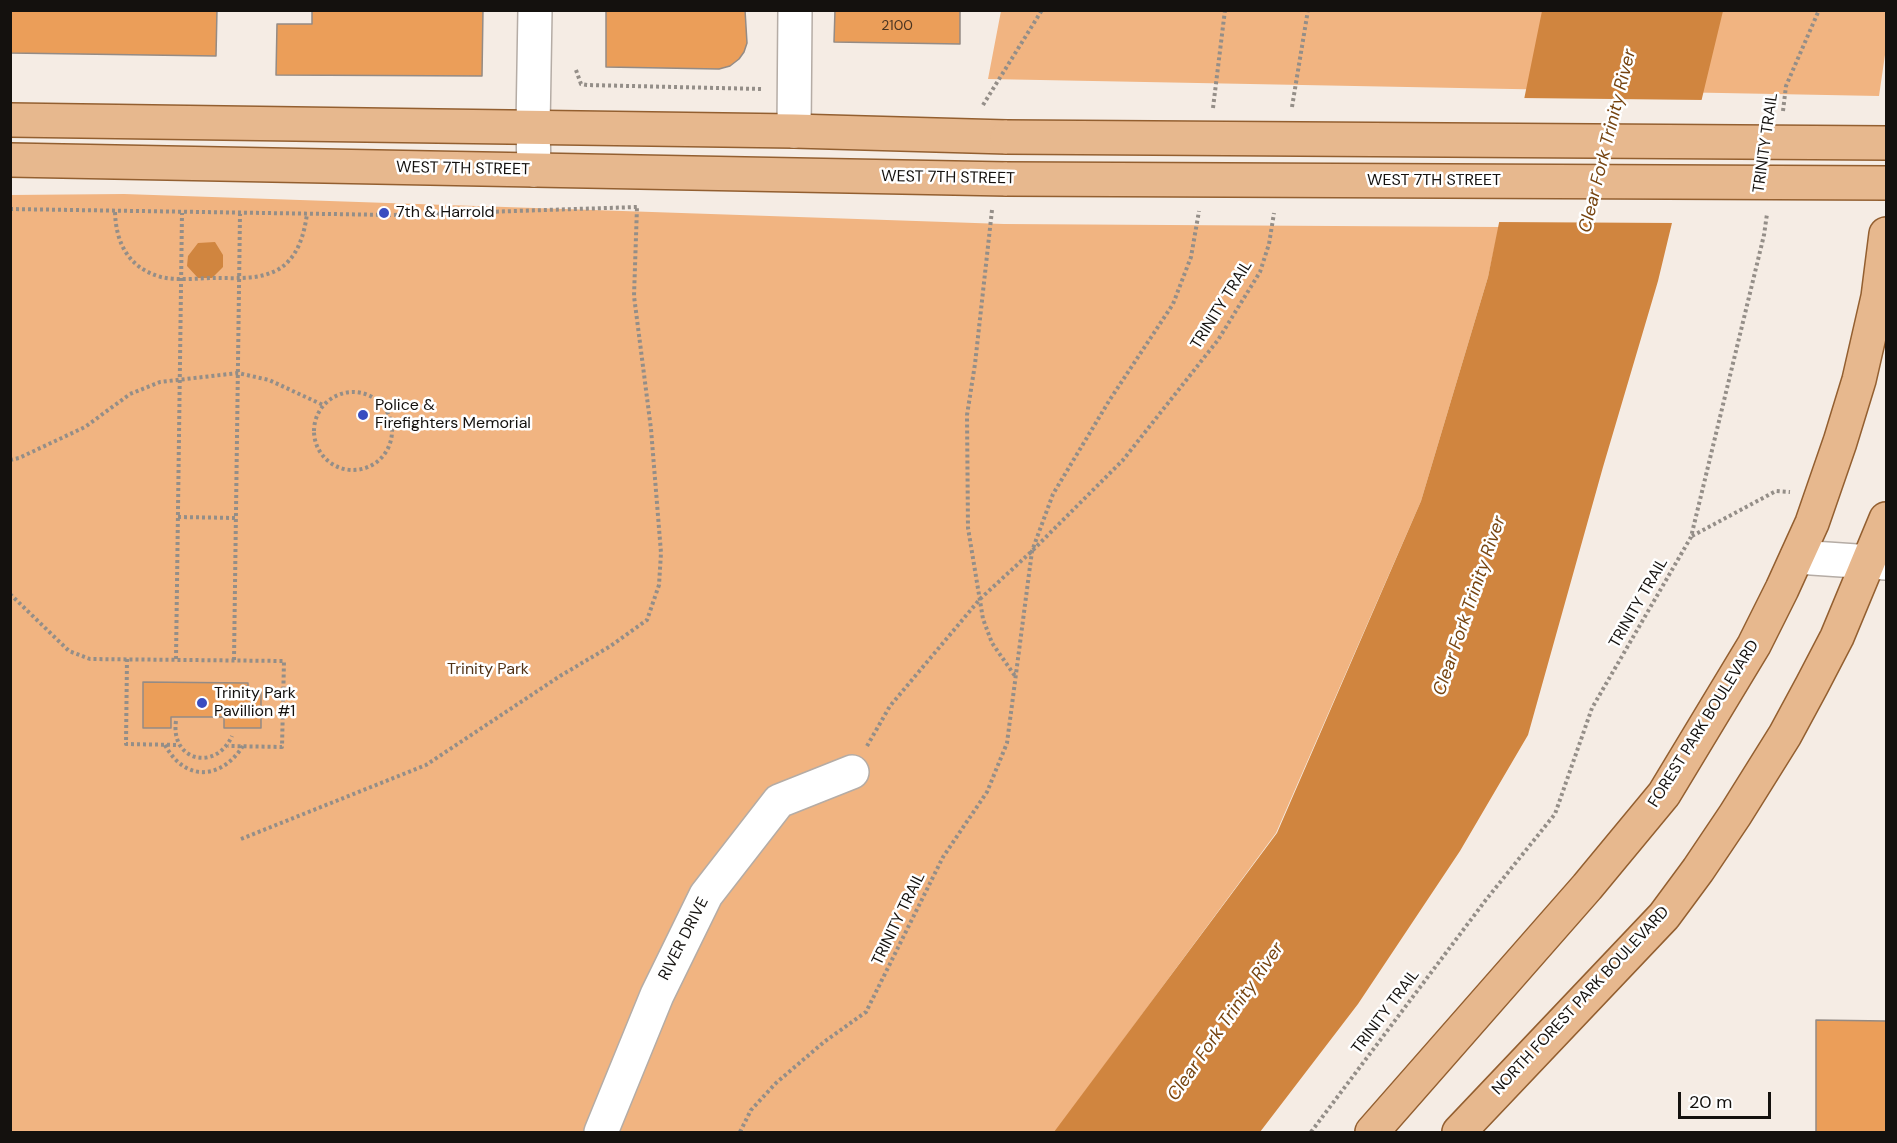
<!DOCTYPE html>
<html>
<head>
<meta charset="utf-8">
<style>
  body { margin:0 }
  #map { position:relative; width:1897px; height:1143px; overflow:hidden; background:#f5ece4; font-family:"DM Sans",sans-serif }
  canvas { display:block }
  .frame { position:absolute; inset:0; border:12px solid #14110e; pointer-events:none }
  .scale { position:absolute; left:1678px; top:1092px; width:93px; height:27px; box-sizing:border-box; border:3px solid #14110e; border-top:0; padding-left:8px; font-size:18px; line-height:21px; white-space:nowrap; color:#14110e; -webkit-text-stroke:4px #fff; paint-order:stroke }
</style>
</head>
<body>
<div id="map">
<canvas width="1897" height="1143"></canvas>
<div class="frame"></div>
<div class="scale">20 m</div>
</div>
<script>
const g = document.querySelector('canvas').getContext('2d');
g.lineJoin = 'round';
function paint(path, color) { g.fillStyle = color; g.fill(path, 'evenodd'); }
function stroke(path, color, width, dash) { g.strokeStyle = color; g.lineWidth = width; g.lineCap = dash ? 'butt' : 'round'; g.setLineDash(dash || []); g.stroke(path); }
function drawText(font, color, halo, rows, align = 'center') {
  g.font = font + ' "DM Sans",sans-serif'; g.lineWidth = 5; g.setLineDash([]); g.textBaseline = 'middle'; g.strokeStyle = halo; g.fillStyle = color; for (const [text, x, y, turn = 0] of rows) {
    g.save(); g.translate(x, y); g.rotate((+turn || 0) * Math.PI / 180); g.textAlign = isNaN(turn) ? turn : align; if (halo) g.strokeText(text, 0, 0); g.fillText(text, 0, 0); g.restore();
  }
}
paint(new Path2D(`
  M1001,11H1886V48L1879,96L988,79Z
  M124,194L1004,224L1499,227L1488,277L1421,501L1276,833L1055,1132H11L10,195Z`), '#f1b481');
paint(new Path2D(`
  M1542,11H1723L1658,281L1603,467L1528,735L1460,851L1358,1004L1260,1132H1054L1277,833L1421,501L1488,277Z
  M215,242L223,255V267L212,278H198L187,266L188,256L198,243Z`), '#d0853f');
paint(new Path2D(`
  M1521,98L1705,100L1675,223L1497,222Z`), '#f5ece4');
const building = new Path2D(`
  M10,10H217L216,56L10,53Z
  M312,10H483L482,76L276,75L277,24H312Z
  M606,10H745L747,43L744,52L739,59L730,66L719,69L606,67Z
  M835,10H960V44L834,42Z
  M143,682L248,683V690H261V728H224V717H171V728H143Z
  M1816,1020L1886,1021V1132H1816Z`);
paint(building, '#eb9e59');
stroke(building, '#948b85', 1.5);
const minor = new Path2D(`
  M794,131L795,10
  M534,170L533,127L535,10
  M1797,557L1886,563
  M601,1132L657,995L706,895L779,801L852,772`);
const major = new Path2D(`
  M10,120L794,131L1007,137
  M10,160L1007,179
  M1372,1132L1587,887L1664,794L1754,645L1782,589L1812,523L1840,442L1859,380L1878,297L1886,234
  M1459,1132L1664,916L1698,870L1735,815L1785,735L1812,685L1837,637L1886,519`);
stroke(minor, '#b5aca5', 36);
stroke(major, '#935f30', 36);
stroke(new Path2D(`
  M576,70L581,84L587,85L762,89
  M983,105L1042,10
  M1292,107L1308,10
  M1213,108L1225,10
  M1783,111L1786,86L1819,10
  M10,209L393,215L637,207
  M992,210L975,364L967,415L968,528L983,619L992,643L1015,676
  M115,212C116,244 129,268 161,277C178,281 199,278 216,278C237,278 260,280 279,269C298,257 304,235 307,214
  M314 431a39 39 0 1 1 78 0a39 39 0 1 1-78 0Z
  M10,460L19,458L85,427L130,394L160,382L238,373L269,380L323,405
  M178,517L236,518
  M1692,536L1776,491L1790,492
  M10,594L69,651L90,659L284,661L282,747L228,746
  M127,659L126,744L179,745
  M176,659L182,213
  M234,660L240,214
  M176,721C170,761 216,772 232,736
  M165,745C185,782 221,780 243,746
  M867,746L890,706L980,599L1032,551L1123,460L1218,340L1260,272L1269,244L1274,213
  M241,839L426,765L560,676L609,647L647,620L659,585L661,553L651,429L634,296L637,207
  M740,1132L751,1110L776,1083L824,1042L866,1012L943,857L987,792L1007,743L1032,551L1053,494L1109,401L1173,304L1191,257L1199,211
  M1311,1132L1485,901L1555,814L1592,708L1691,537L1764,235L1767,214`), '#948e88', 4, [3, 3]);
stroke(minor, '#fff', 33);
stroke(major, '#e7b88e', 33);
const majorBridge = new Path2D(`
  M1007,137L1886,143
  M1007,179L1886,183`);
stroke(majorBridge, '#935f30', 36, []);
stroke(majorBridge, '#e7b88e', 33);
for (const [x, y, r, color] of [
  [384,213,6,"#394dc0"],
  [363,415,6,"#394dc0"],
  [202,703,6,"#394dc0"]
]) { const dot = new Path2D(); dot.arc(x, y, r, 0, 2 * Math.PI); g.fillStyle = color; g.fill(dot); stroke(dot, '#fff', 2); }
drawText('14px', '#4a3421', null, [
  ["2100",897,26]
]);
drawText('16px', '#14110e', '#fff', [
  ["TRINITY TRAIL",1766,143,-82],
  ["WEST 7TH STREET",463,169,1],
  ["WEST 7TH STREET",948,178,1],
  ["WEST 7TH STREET",1434,181],
  ["TRINITY TRAIL",1222,305,-58],
  ["TRINITY TRAIL",1639,603,-60],
  ["FOREST PARK BOULEVARD",1704,724,-58],
  ["TRINITY TRAIL",899,919,-64],
  ["RIVER DRIVE",684,939,-63],
  ["NORTH FOREST PARK BOULEVARD",1581,1001,-47],
  ["TRINITY TRAIL",1386,1012,-53]
]);
drawText('16px', '#14110e', '#fff', [
  ["7th & Harrold",396,213],
  ["Police &",375,406],
  ["Firefighters Memorial",375,424],
  ["Trinity Park",214,694],
  ["Pavillion #1",214,712]
], 'left');
drawText('16px', '#513215', '#fff', [
  ["Trinity Park",488,670]
]);
drawText('italic 18px', '#764410', '#fff', [
  ["Clear Fork Trinity River",1608,141,-76],
  ["Clear Fork Trinity River",1470,606,-71],
  ["Clear Fork Trinity River",1226,1022,-55]
]);
</script>
</body>
</html>
